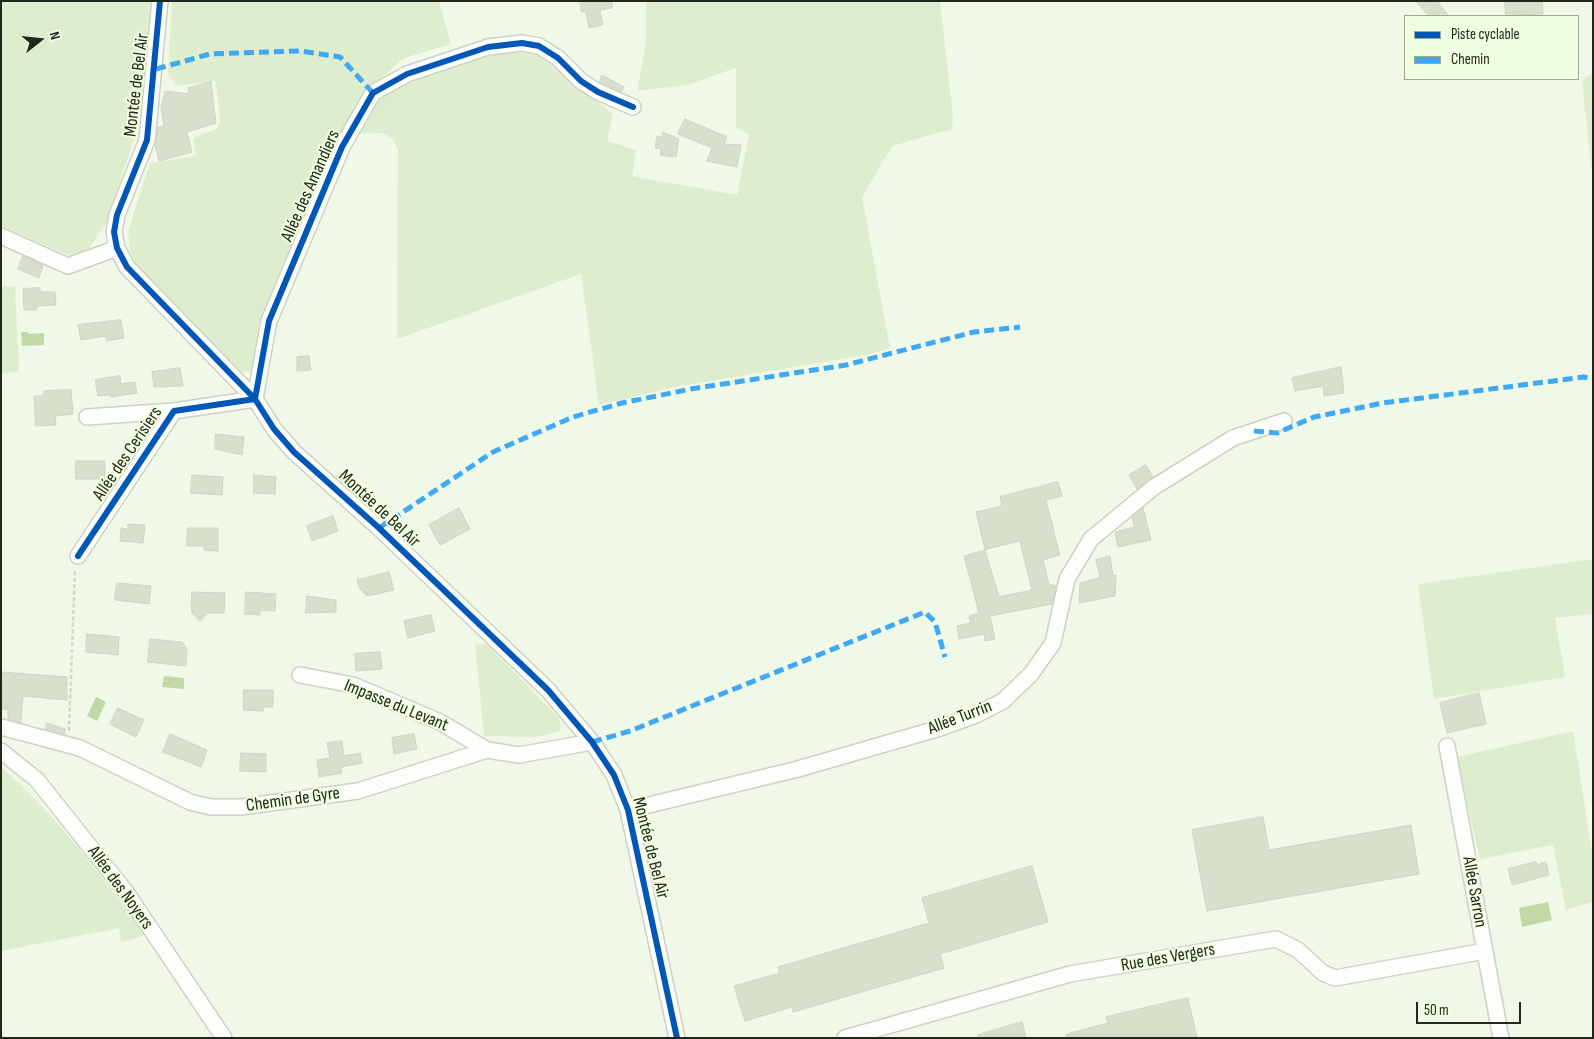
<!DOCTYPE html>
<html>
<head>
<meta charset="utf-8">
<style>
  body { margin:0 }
  #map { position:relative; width:1594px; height:1039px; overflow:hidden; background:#f0f8e7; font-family:"Sofia Sans Condensed",sans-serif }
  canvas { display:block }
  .frame { position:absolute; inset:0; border:2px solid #22271c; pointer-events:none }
  .legend { position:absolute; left:1404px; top:15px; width:175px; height:65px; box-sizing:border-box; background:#f0ffe0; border:1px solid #9ea992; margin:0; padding:6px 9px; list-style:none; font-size:15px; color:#22271c }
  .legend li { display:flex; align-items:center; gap:10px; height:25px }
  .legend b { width:25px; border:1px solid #9ea992 }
  .north { position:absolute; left:15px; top:15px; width:50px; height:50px; -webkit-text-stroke:4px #f0ffe0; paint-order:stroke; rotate:74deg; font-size:14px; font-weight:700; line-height:20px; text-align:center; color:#22271c }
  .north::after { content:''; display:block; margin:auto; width:18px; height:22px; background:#22271c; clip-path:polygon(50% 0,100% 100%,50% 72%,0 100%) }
  .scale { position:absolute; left:1416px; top:1002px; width:105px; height:22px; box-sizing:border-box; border:2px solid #22271c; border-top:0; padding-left:6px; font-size:15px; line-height:18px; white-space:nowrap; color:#22271c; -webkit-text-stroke:4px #f0ffe0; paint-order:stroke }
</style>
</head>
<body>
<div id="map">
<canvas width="1594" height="1039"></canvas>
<div class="frame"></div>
<ul class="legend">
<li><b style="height:6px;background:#0057b8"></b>Piste cyclable</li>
<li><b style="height:6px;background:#3fa9f5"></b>Chemin</li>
</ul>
<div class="north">N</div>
<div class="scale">50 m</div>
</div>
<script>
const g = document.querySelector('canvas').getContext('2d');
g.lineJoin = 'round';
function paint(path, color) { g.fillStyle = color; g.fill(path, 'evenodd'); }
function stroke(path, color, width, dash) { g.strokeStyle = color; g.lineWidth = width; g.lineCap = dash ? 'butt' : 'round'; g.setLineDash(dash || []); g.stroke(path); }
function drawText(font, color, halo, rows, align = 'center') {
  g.font = font + ' "Sofia Sans Condensed",sans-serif'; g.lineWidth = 4; g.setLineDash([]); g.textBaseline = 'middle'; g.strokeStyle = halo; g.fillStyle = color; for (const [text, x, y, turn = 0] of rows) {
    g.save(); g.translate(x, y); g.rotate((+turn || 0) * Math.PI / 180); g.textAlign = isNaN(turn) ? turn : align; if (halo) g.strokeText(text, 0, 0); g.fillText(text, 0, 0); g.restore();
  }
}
paint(new Path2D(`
  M1,1H151L144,80L133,141L108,220L88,250L71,256L1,226Z
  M172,1H439L451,44L404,58L363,93L350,118L263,323L257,372H239L142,276L130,252L128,232L150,163L196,156L193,138L216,129L220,122L216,81L176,86L168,74Z
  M646,1H940L953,117L952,129L892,146L862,197L890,348L866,355L675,387L599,405L581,274L397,339L398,150L393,139L383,133L357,134L377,100L391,89L480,57L511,52L535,54L559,70L613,114L607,141L636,150L632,176L737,195L749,135L736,127V68L687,85L637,91L646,43Z
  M1593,72V184L1582,81Z
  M1,286H15L19,372L1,373Z
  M1593,559V614L1555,618L1565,677L1434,699L1418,584Z
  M475,643L488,645L559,718L561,731L535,737L484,736Z
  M1573,731L1593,858V902L1566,910L1553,845L1480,859L1456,757Z
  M1,767C58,817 101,875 145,935L121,943L119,928L1,951Z`), '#dfedcf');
paint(new Path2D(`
  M21,332H28V334L44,333V345L22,346Z
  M164,676L184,678V689L162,687Z
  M96,697L106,702L97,721L87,716Z
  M1548,902L1552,920L1522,927L1519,908Z`), '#c2d9a7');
const building = new Path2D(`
  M580,1H612V8L600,10L603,25L589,28L586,12H582Z
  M1416,1H1437L1449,16H1429Z
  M1505,1H1542L1543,14L1506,16Z
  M602,75L624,87L621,92L600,82Z
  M211,82L216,123L187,132L192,152L159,161L155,145L158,127L164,126L161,108L165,91L189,94L188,88Z
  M685,119L727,137L724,144L741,145L737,167L707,161L712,148L678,134Z
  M663,132L679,139L676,157L660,155L661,149L655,148L657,136L662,137Z
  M23,256L43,265L39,278L18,269Z
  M40,288V292H55L56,305L37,306V310H24L23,289Z
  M121,320L124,338L107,341L106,336L81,340L78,325Z
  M309,356L311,370L297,371V357Z
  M1341,367L1344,393L1324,396L1323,386L1295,391L1292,378Z
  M180,368L183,386L154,387L152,372Z
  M120,376L121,384L135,382L137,393L110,397V395L98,396L95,380Z
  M71,390L73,414L55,416L56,425L36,426L34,396H44V391Z
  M216,434L244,437L242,455L215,449Z
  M76,461H105V479H76Z
  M1146,465L1153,477L1137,489L1129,475Z
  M192,475L223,477L222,495L191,493Z
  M254,475L276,477L275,494L254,493Z
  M1058,482L1062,496L1046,500L1060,555L1043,560L1049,584L1056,586L1052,604L990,616L995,639L985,641L984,634L959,639L957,626L971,623L969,616L979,613L964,556L985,550L976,512L1002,506L1000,497ZM1020,541L1032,590L999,597L985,550Z
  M459,508L470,529L440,545L429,525Z
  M1143,508L1151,540L1118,547L1115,532L1134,527L1132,517Z
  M333,516L338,531L312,541L307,526Z
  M128,524L145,525L143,543L120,541L121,528L128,529Z
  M188,528H218V551L204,550V546H187Z
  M1110,556L1113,576L1116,575L1115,596L1079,603L1080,583L1100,578L1096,560Z
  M389,572L394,590L367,596L360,589L357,580Z
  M117,583L151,586L149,604L115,600Z
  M192,592L225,593L224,613H208L200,621L192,613Z
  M246,592L276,594L275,611L260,610V615L245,614Z
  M307,596L336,600V612L306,613Z
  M431,615L435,631L408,638L404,621Z
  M87,634L119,637L118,655L86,652Z
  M150,639L182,642L187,649L186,666L148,662Z
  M380,652L382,669L356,671L355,654Z
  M1,672L67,677V700L23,696L21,723L8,719V710L1,709Z
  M244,690H273V707H263V711L244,710Z
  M1479,693L1486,724L1447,733L1440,703Z
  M118,708L144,720L136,737L110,724Z
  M47,723L65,729V734L46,729Z
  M170,734L207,750L201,767L163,752Z
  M414,734L417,749L394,754L392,738Z
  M342,741L344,756L360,753L362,763L341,767L342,773L319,777L317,760L330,758L327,743Z
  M241,753L266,754V772L240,771Z
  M1263,817L1269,850L1411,825L1419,874L1207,911L1192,830Z
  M1536,862L1537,865L1546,862L1549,875L1512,885L1508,869Z
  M1032,866L1048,922L940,954L944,968L793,1012L792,1007L745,1021L734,986L780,973L778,967L929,923L922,898Z
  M1188,998L1197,1038H1066V1034L1108,1023L1106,1017Z
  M1022,1022L1026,1038H978V1035Z`);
paint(building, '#d7e0cb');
stroke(building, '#ced5c7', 1);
const street = new Path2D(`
  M160,1L147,140L117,215L114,232L117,248L127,267L255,399L274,429L294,452L379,528L548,690L592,742L614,775L628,810L677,1038
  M1,236L68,266L117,248
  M87,417L174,411
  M78,556L174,411L255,399L269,321L342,147L373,93L407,74L488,47L522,43L539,46L558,58L581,81L598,92L633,107
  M300,675L353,685L440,722L487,750
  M1,727L80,748L190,802L211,807H241L358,791L487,750L519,755L592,742
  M1447,746L1501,1038
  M1,751L37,780L126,892L224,1038
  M628,810L798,769L940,728L976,715L1003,701L1031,674L1053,643L1067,579L1091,539L1154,487L1233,438L1284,421
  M845,1038L1070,974L1276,939L1298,950L1323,973L1335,978L1485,951`);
stroke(street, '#cdd2c6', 18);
stroke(new Path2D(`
  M69,731L75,569`), '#d4d6d2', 2.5, [4, 2.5]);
stroke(street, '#fdfefb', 15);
stroke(new Path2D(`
  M156,69L210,54L300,51L340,57L373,93
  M1254,431L1277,433L1314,417L1383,403L1584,377L1593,379
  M379,528L493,452L573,417L622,403L691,389L846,365L974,332L1020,327
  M592,742L630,731L925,612L935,622L945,657`), '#3fa9f5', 5, [10, 5]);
stroke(new Path2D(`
  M160,1L147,140L117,215L114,232L117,248L127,267L255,399L274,429L294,452L379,528L548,690L592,742L614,775L628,810L677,1038
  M78,556L174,411L255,399L269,321L342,147L373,93L407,74L488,47L522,43L539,46L558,58L581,81L598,92L633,107`), '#0057b8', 6);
drawText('18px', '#22271c', '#f0ffe0', [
  ["Montée de Bel Air",137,85,-83],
  ["Allée des Amandiers",311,186,-66],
  ["Allée des Cerisiers",128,454,-56],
  ["Montée de Bel Air",379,509,43],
  ["Impasse du Levant",396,706,22],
  ["Allée Turrin",960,718,-21],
  ["Chemin de Gyre",293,800,-8],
  ["Montée de Bel Air",650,848,76],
  ["Allée des Noyers",120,888,54],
  ["Allée Sarron",1474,892,80],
  ["Rue des Vergers",1168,958,-10]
]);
</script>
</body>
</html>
